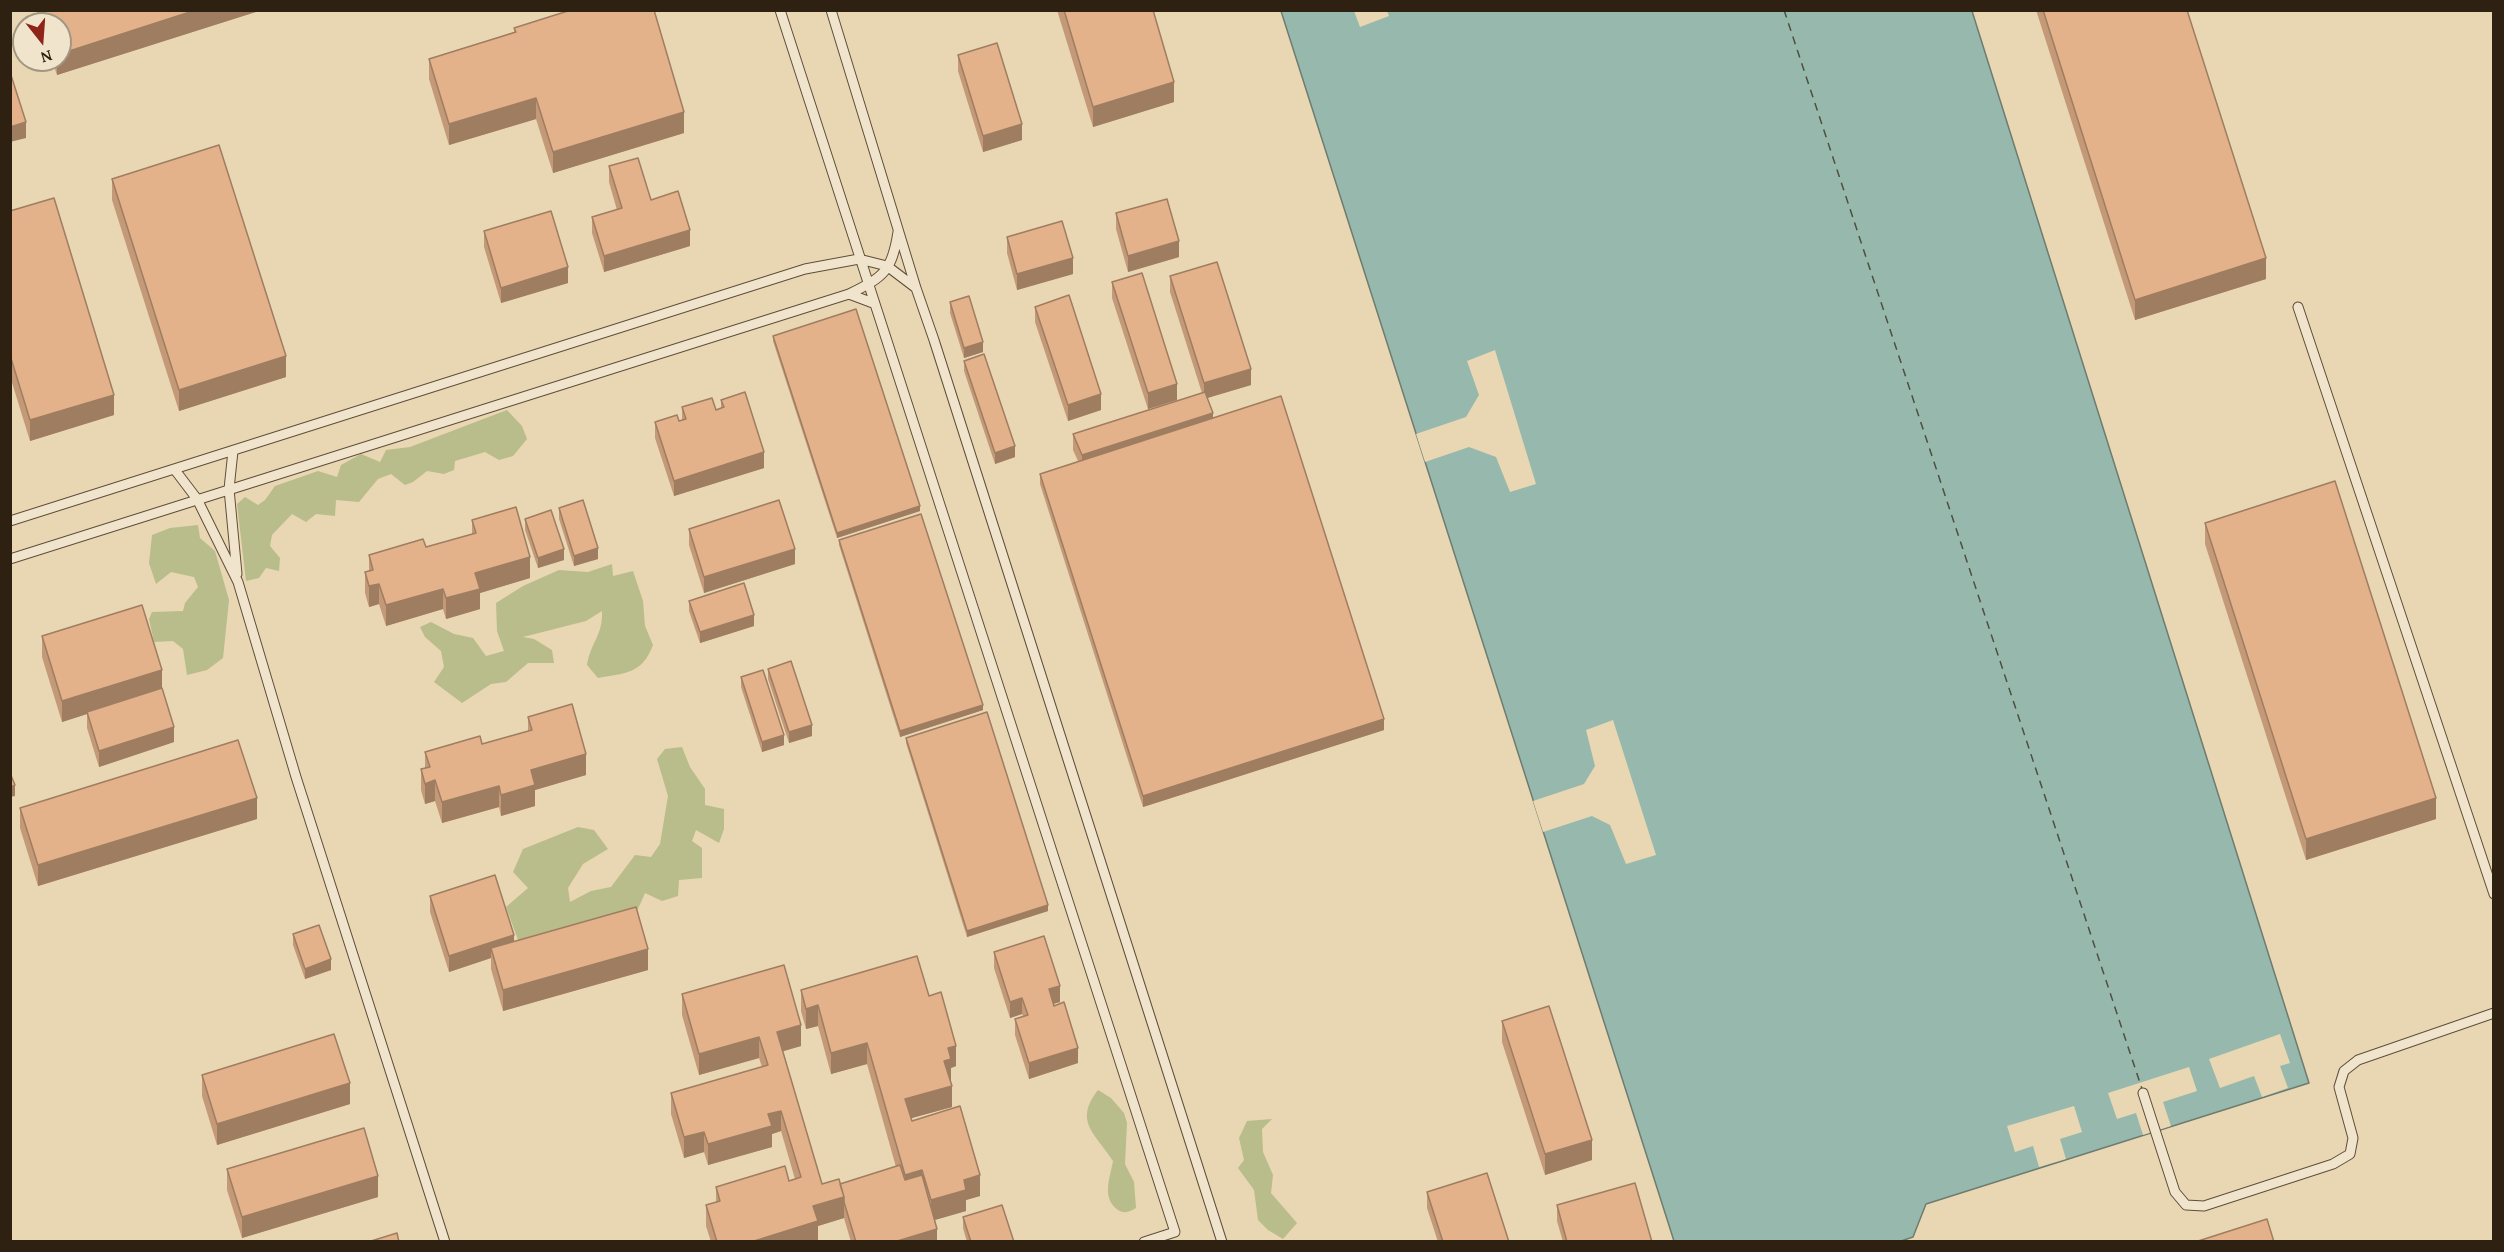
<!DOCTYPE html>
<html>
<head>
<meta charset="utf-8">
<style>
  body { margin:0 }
  #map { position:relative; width:2504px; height:1252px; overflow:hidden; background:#e9d6b2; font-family:"Gentium Book Plus",serif }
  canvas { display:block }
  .frame { position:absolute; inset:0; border:12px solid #2f2112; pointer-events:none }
  .north { position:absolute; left:12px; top:12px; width:60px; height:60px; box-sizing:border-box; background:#f1e4cd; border:2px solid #a39682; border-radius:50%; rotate:163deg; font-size:16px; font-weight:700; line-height:24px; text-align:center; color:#2f2112 }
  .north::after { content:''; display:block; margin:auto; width:21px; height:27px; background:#8f2418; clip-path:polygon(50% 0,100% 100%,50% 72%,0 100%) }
</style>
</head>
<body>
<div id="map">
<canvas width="2504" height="1252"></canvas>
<div class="frame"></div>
<div class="north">N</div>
</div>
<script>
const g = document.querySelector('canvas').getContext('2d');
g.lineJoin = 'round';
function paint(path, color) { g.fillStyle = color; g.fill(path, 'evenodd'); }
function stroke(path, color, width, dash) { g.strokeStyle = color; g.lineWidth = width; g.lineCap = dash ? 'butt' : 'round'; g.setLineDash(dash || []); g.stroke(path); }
paint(new Path2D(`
  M507,410L522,426L527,439L513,456L499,460L485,452L455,461L454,470L444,474L427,471L413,482L405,485L391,474L378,479L359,502L336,500L335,516L316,514L306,522L292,514L272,535L270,546L280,558L279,571L266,568L259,578L246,581L237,504L245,497L258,505L265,500L275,486L318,471L337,477L341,465L361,454L380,462L386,450L410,447Z
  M198,525L200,538L215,551L229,600L223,658L207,670L187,675L183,649L173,641L154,642L149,619L152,612L183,611L185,603L198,587L194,577L171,572L156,584L149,563L152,535L170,528Z
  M612,564L613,576L633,571L643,601L645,626L653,645C642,674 626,673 598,678L587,665C591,641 603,636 602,611L586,621L523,637L534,639L552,650L554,663H528L506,682L491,684L462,703L434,682L444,667L441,651L425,637L420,627L431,622L454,634L473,638L486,656L504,651L497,631L496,603L523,586L559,570L588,572Z
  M682,747L690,767L705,789V805L724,809V829L719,843L696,830L692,841L702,848V878L679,880L678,896L662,901L645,893L638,909L631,917L521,948L506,907L528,888L513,872L523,849L578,827L594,830L608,849L583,864L568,888L570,902L591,891L611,887L635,855L651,857L660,844L668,796L657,759L665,749Z
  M1098,1090L1111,1098L1124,1113L1127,1123L1125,1164L1134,1182L1136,1208C1129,1212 1125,1214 1118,1210C1101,1198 1110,1178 1113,1161C1096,1134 1073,1122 1098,1090Z
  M1272,1119L1262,1129L1263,1152L1273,1175L1271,1193L1297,1223L1283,1239L1268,1230L1258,1220L1254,1190L1238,1168L1244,1160L1239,1138L1247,1121Z`), '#b8bd8b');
const water = new Path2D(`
  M1281,11H1972L2309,1083L1926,1204L1913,1237L1901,1241H1674Z`);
paint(water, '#97b9ad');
stroke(water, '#6d7c6f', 1.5);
paint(new Path2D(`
  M1354,11H1387L1389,16L1360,27Z
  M1495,350L1536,484L1510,492L1496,457L1469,447L1425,462L1416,434L1466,417L1479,395L1467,361Z
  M1613,720L1656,855L1626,864L1610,825L1592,816L1543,832L1533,801L1584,784L1595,766L1586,730Z
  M2280,1034L2290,1063L2280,1066L2288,1088L2262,1097L2254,1076L2220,1088L2209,1059Z
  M2189,1067L2197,1091L2163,1102L2171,1126L2143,1135L2136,1113L2117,1119L2108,1093Z
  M2074,1106L2082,1132L2060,1139L2066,1159L2039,1167L2033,1146L2015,1152L2007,1126Z`), '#e9d6b2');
stroke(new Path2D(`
  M1784,10L2142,1089`), '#4e4f40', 1.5, [8, 6]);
const lane = new Path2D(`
  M780,10L1175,1232L1144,1242
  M831,10L916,288
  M849,294C884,277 892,271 898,232
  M2298,307L2494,894
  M233,451L229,489L237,574
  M175,470L197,499L238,582L296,777L445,1242
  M10,521L805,269L859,259L887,266L916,288L934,340L1222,1242
  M10,559L849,294L873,303
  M2143,1093L2175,1192L2186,1205L2204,1206L2333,1164L2350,1154L2353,1138L2339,1087L2344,1071L2358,1060L2494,1013`);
stroke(lane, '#5e4e3a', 11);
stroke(lane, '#f1e4cd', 9);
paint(new Path2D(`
  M37,10H262L57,75L52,60H60V24H41Z
  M1057,10H1153L1174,102L1093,127Z
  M2036,10H2187L2266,279L2135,320Z
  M514,28L684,133L553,173L536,119L449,145L429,79V59L514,32Z
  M958,55L1022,140L983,152L958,71Z
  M609,166L651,200L690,246L604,272L592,233V217L617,210L609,182Z
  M112,179L286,377L179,411L112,200Z
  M10,211L114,415L30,441L10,376Z
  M1116,213L1179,257L1128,272L1116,229Z
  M484,231L568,283L501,303L484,247Z
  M1007,237L1073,274L1017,290L1007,253Z
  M1170,276L1251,385L1207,398L1213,418L1384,730L1143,807L1040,484V474L1078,461L1073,450V434L1202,393L1170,292Z
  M1112,282L1177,400L1148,409L1112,298Z
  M950,302L983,352L964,358L950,313Z
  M1035,307L1101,410L1068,421L1035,322Z
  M773,336L920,511L837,538L773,341Z
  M964,361L1015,457L995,464L964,371Z
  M721,400L764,468L674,496L655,438V422L679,421L682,420V407L716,410L721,408Z
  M559,508L598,559L574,566L559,519Z
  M525,519L564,560L538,568L525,530Z
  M472,520L530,578L480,593V609L446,619L443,609L386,626L379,604L369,607L365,593V572L369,571V555L426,547L472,534Z
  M2205,523L2436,819L2306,860L2205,544Z
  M689,529L795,564L704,593L689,545Z
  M839,540L983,710L900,737L839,545Z
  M689,601L754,626L700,643L689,611Z
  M42,636L162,689L174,742L99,767L87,728V714L62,722L42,657Z
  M768,669L812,736L789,743L768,679Z
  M741,677L784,745L762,752L741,687Z
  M528,717L586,775L535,790V806L501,816L499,807L442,823L435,801L425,804L421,790V769L425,768V752L482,744L528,731Z
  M906,738L1048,911L967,937L906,743Z
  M20,808L257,819L38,886L20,828Z
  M430,896L514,941L648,970L503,1011L491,969V958L449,972L430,912Z
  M293,934L331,970L305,979L293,945Z
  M994,952L1060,1002L1053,1004L1078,1063L1029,1079L1015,1035V1019L1023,1016L1022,1014L1010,1018L994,968Z
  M801,990L929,996L956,1066L951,1068V1080H950L952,1107L911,1118L912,1121L980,1196L966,1200V1211L935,1220L937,1242H851L844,1218L818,1226V1242H711L706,1226V1205L716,1202V1187L789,1181L795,1179L781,1131L772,1134V1147L708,1165L704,1152L684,1158L671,1114V1093L762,1067L759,1058L699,1075L682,1015V994L801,1046L783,1051L822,1184H840L896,1167L867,1064L831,1074L818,1026L806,1029L801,1011Z
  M1502,1021L1592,1160L1545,1175L1502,1042Z
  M202,1075L350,1104L217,1145L202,1096Z
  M227,1169L378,1197L242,1238L227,1190Z
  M1427,1192L1509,1242H1438L1427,1208Z
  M1557,1205L1652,1242H1563L1557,1221Z
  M963,1217L1014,1242H967L963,1228Z`), '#c39978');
paint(new Path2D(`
  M196,10H262L57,75V60H60V54Z
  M1174,82V102L1093,127V107Z
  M536,98V119L449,145V124Z
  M684,112V133L553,173V152Z
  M26,122V138L10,142V127Z
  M1022,124V140L983,152V136Z
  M690,230V246L604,272V256Z
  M1179,241V257L1128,272V256Z
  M1073,258V274L1017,290V274Z
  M2266,258V279L2135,320V300Z
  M568,267V283L501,303V288Z
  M983,342V352L964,358V348Z
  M286,356V377L179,411V390Z
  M1251,369V385L1204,399V383Z
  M1177,384V400L1148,409V393Z
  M1101,394V410L1068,421V405Z
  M114,395V415L30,441V420Z
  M1213,413V429L1082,471V455Z
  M1015,446V457L995,464V453Z
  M764,452V468L674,496V481Z
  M920,506V511L837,538V533Z
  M598,548V559L574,566V556Z
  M564,549V560L538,568V558Z
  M795,549V564L704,593V577Z
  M530,557V578L480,593V609L446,619V598L475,573Z
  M379,584V604L369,607V586Z
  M443,589V609L386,626V605Z
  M754,615V626L700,643V632Z
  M162,670V690L62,722V701Z
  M983,705V710L900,737V731Z
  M1384,719V730L1143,807V796Z
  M812,725V736L789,743V732Z
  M174,727V742L99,767V751Z
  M784,735V745L762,752V742Z
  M586,754V775L535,790V806L501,816V795L531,770Z
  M435,780V801L425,804V784Z
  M15,785V796L10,797V787Z
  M499,786V807L442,823V802Z
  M257,798V819L38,886V865Z
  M2436,798V819L2306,860V839Z
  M1048,905V911L967,937V931Z
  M514,935V951L491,948V958L449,972V956Z
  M648,949V970L503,1011V990Z
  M331,959V970L305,979V969Z
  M1060,986V1002L1049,1005V989Z
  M1022,998V1014L1010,1018V1002Z
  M818,1005V1026L806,1029V1009Z
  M801,1025V1046L777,1053V1032Z
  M759,1037V1058L699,1075V1054Z
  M867,1043V1064L831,1074V1053Z
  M956,1046V1066L951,1068V1080L944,1081V1061L948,1048Z
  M1078,1048V1063L1029,1079V1063Z
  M350,1083V1104L217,1145V1124Z
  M952,1086V1107L905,1120V1099Z
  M781,1111V1131L772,1134V1147L708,1165V1144L768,1114Z
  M704,1132V1152L684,1158V1137Z
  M1592,1140V1160L1545,1175V1154Z
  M922,1170V1191L905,1196V1175Z
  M980,1175V1196L966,1200V1211L931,1221V1200L964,1180Z
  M378,1176V1197L242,1238V1217Z
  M844,1197V1218L818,1226V1242H751L813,1206Z
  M937,1229V1242H894Z`), '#9f7d61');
const building = new Path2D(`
  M43,10H196L60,54V24H47Z
  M571,10H654L684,112L553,152L536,98L449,124L429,59L516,32L514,28Z
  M1064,10H1153L1174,82L1093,107Z
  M2043,10H2187L2266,258L2135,300Z
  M997,43L1022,124L983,136L958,55Z
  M10,72L26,122L10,127Z
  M219,145L286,356L179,390L112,179Z
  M638,158L651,200L678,191L690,230L604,256L592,217L622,208L609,166Z
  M54,198L114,395L30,420L10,355V211Z
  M1167,199L1179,241L1128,256L1116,213Z
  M551,211L568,267L501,288L484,231Z
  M1062,221L1073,258L1017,274L1007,237Z
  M1217,262L1251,369L1204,383L1170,276Z
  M1142,273L1177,384L1148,393L1112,282Z
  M1069,295L1101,394L1068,405L1035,307Z
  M969,296L983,342L964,348L950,302Z
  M856,309L920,506L837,533L773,336Z
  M984,354L1015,446L995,453L964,361Z
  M745,392L764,452L674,481L655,422L677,415L679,421L686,419L682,407L712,398L716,410L724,407L721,400Z
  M1205,392L1213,413L1082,455L1073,434Z
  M1281,396L1384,719L1143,796L1040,474Z
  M2335,481L2436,798L2306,839L2205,523Z
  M583,500L598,548L574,556L559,508Z
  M779,500L795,549L704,577L689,529Z
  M516,507L530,557L475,573L480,589L446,598L443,589L386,605L379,584L369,586L365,572L373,570L369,555L423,539L426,547L476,533L472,520Z
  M551,510L564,549L538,558L525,519Z
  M921,514L983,705L900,731L839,540Z
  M744,583L754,615L700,632L689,601Z
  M142,605L162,670L62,701L42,636Z
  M791,661L812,725L789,732L768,669Z
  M763,670L784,735L762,742L741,677Z
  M162,688L174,727L99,751L87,712Z
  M572,704L586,754L531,770L535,785L501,795L499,786L442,802L435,780L425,784L421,769L430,767L425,752L480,736L482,744L532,730L528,717Z
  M987,712L1048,905L967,931L906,738Z
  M238,740L257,798L38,865L20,808Z
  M10,773L15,785L10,787Z
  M495,875L514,935L449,956L430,896Z
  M636,907L648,949L503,990L491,948Z
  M319,925L331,959L305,969L293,934Z
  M1044,936L1060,986L1049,989L1054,1006L1064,1002L1078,1048L1029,1063L1015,1019L1028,1015L1022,998L1010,1002L994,952Z
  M917,956L929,996L941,992L956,1046L948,1048L951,1059L944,1061L952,1086L905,1099L912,1121L960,1106L980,1175L964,1180L966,1190L931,1200L922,1170L905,1175L867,1043L831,1053L818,1005L806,1009L801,990Z
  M784,965L801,1025L777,1032L822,1184L839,1179L844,1197L813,1206L818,1221L751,1242H717L706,1205L720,1201L716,1187L785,1166L789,1181L801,1177L781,1111L768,1114L772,1126L708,1144L704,1132L684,1137L671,1093L768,1065L759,1037L699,1054L682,994Z
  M1549,1006L1592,1140L1545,1154L1502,1021Z
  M334,1034L350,1083L217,1124L202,1075Z
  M364,1128L378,1176L242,1217L227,1169Z
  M900,1165L905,1180L922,1175L937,1229L894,1242H856L844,1202V1197L840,1184Z
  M1487,1173L1509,1242H1443L1427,1192Z
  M1635,1183L1652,1242H1567L1557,1205Z
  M1002,1205L1014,1242H971L963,1217Z
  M2267,1219L2274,1242H2195Z
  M397,1233L399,1242H368Z`);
paint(building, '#e3b28b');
stroke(building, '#9f7d61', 1.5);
</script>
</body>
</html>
